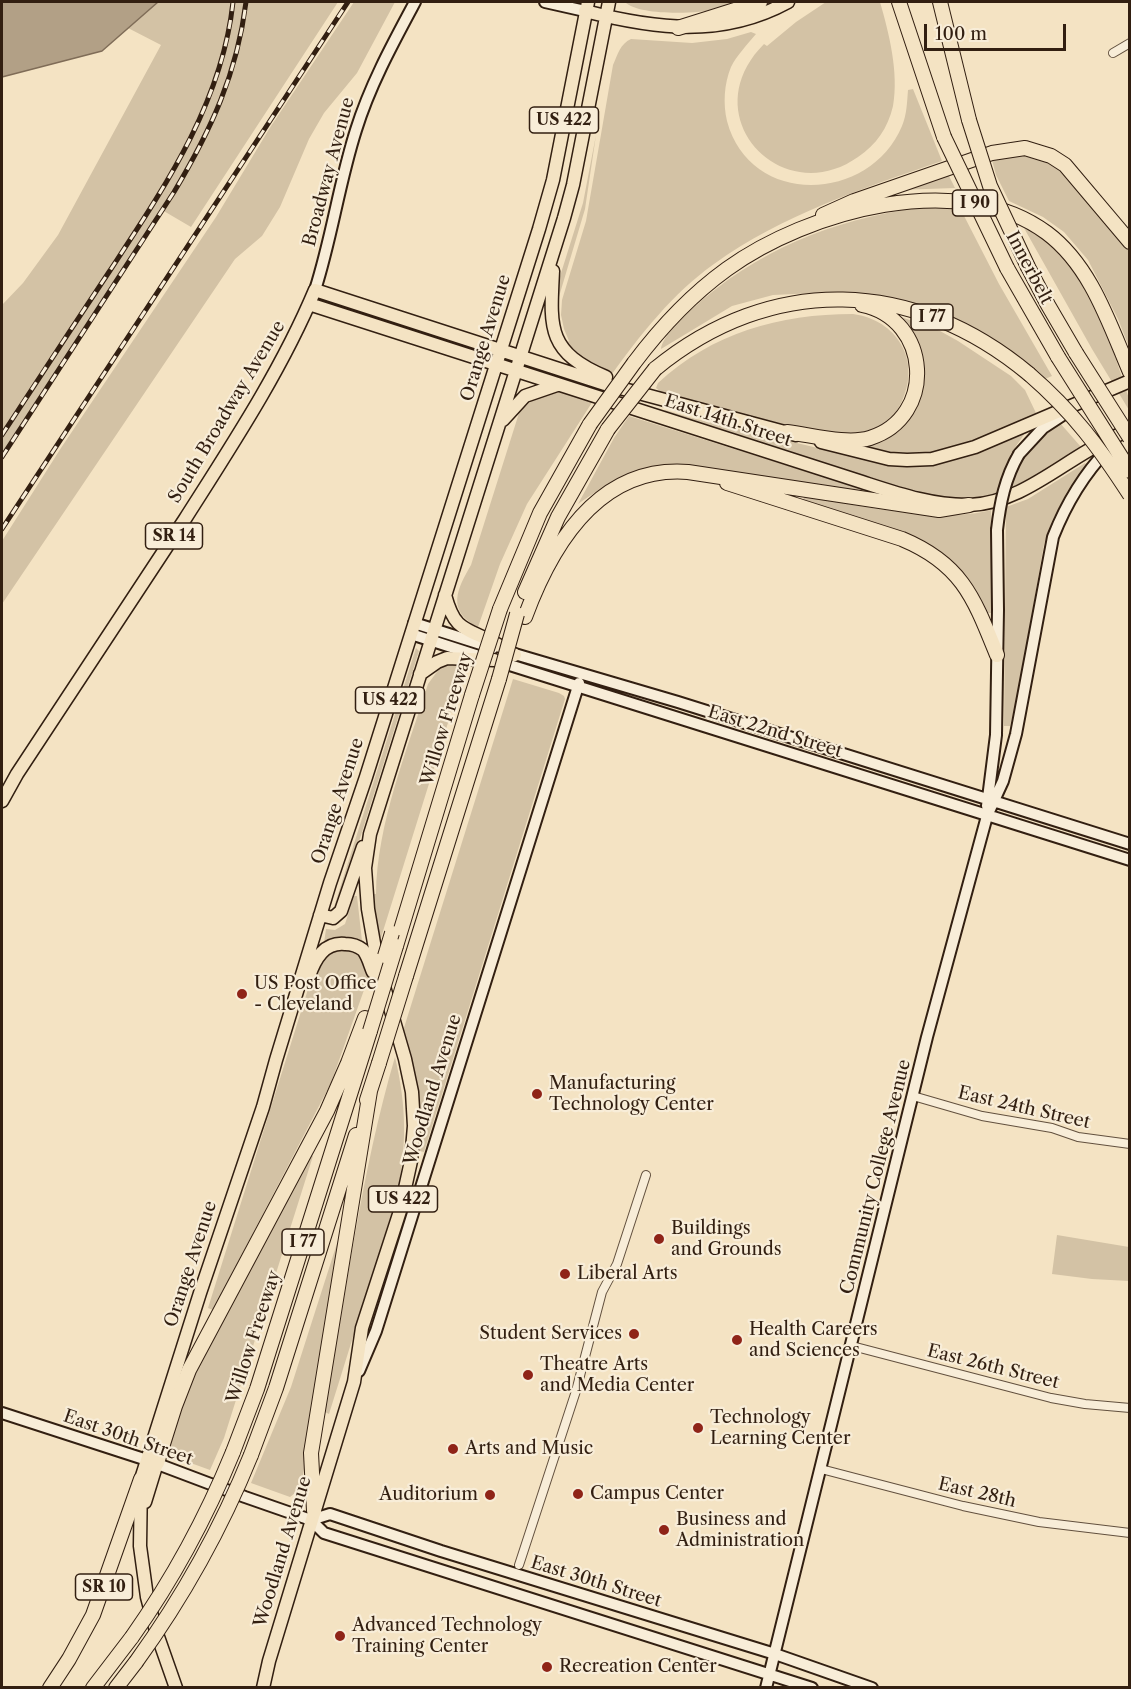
<!DOCTYPE html>
<html>
<head>
<meta charset="utf-8">
<style>
  body { margin:0 }
  #map { position:relative; width:1131px; height:1689px; overflow:hidden; background:#f4e3c3; font-family:"Libre Caslon Text",serif }
  canvas { display:block }
  .frame { position:absolute; inset:0; border:3px solid #321f11; pointer-events:none }
  .scale { position:absolute; left:924px; top:24px; width:142px; height:27px; box-sizing:border-box; border:3px solid #321f11; border-top:0; padding-left:8px; font-size:18px; line-height:21px; white-space:nowrap; color:#321f11; -webkit-text-stroke:4px #f8edd8; paint-order:stroke }
</style>
</head>
<body>
<div id="map">
<canvas width="1131" height="1689"></canvas>
<div class="frame"></div>
<div class="scale">100 m</div>
</div>
<script>
const g = document.querySelector('canvas').getContext('2d');
g.lineJoin = 'round';
function paint(path, color) { g.fillStyle = color; g.fill(path, 'evenodd'); }
function stroke(path, color, width, dash) { g.strokeStyle = color; g.lineWidth = width; g.lineCap = dash ? 'butt' : 'round'; g.setLineDash(dash || []); g.stroke(path); }
function drawText(font, color, halo, rows, align = 'center') {
  g.font = font + ' "Libre Caslon Text",serif'; g.lineWidth = 4.5; g.setLineDash([]); g.textBaseline = 'middle'; g.strokeStyle = halo; g.fillStyle = color; for (const [text, x, y, turn = 0] of rows) {
    g.save(); g.translate(x, y); g.rotate((+turn || 0) * Math.PI / 180); g.textAlign = isNaN(turn) ? turn : align; if (halo) g.strokeText(text, 0, 0); g.fillText(text, 0, 0); g.restore();
  }
}
paint(new Path2D(`
  M158,2H338L191,227L162,210L2,457V305L23,283L58,235L161,45L128,28Z
  M354,2H395L357,73L324,113L309,139L280,207L262,236L235,259L2,604V541L61,448L216,217L271,126Z
  M625,2H739C731,4 724,8 717,9C697,14 639,16 625,2Z
  M826,2H880C889,33 899,73 893,106C888,128 876,145 858,157C782,211 692,116 764,44L767,46L796,22Z
  M751,32L756,34C747,45 737,55 731,67C724,84 723,104 727,121C750,208 870,203 902,126C907,114 907,102 908,90L913,89L942,161C864,188 782,215 714,264C673,293 641,334 612,374C594,366 580,359 567,343L569,341L564,329L561,315L562,300L586,221L613,65C618,54 620,44 631,39L692,43L727,39Z
  M596,135L585,209L558,300L556,289L583,203Z
  M1008,153L1042,157L1067,174L1129,248V347L1118,319L1088,260L1064,232L1043,217L1009,201L996,175L992,160Z
  M948,174L955,188L897,190Z
  M919,208H960L999,284L1052,376L1045,379L1027,365L884,298L837,292L773,295L732,306L661,349C662,337 682,318 691,310C755,251 833,219 919,208Z
  M1024,228C1085,248 1110,342 1129,398V410L1092,349Z
  M853,314C897,320 921,360 902,401C895,417 882,429 866,435C862,436 857,435 852,435C820,435 790,425 758,418C726,409 693,402 661,392L656,388L658,383C712,333 779,314 853,314Z
  M904,318L940,331L958,341L1011,376L1025,390L1036,413C997,431 956,455 912,455C893,455 875,449 857,445L875,442L921,386L901,321Z
  M558,390L593,401L527,504L500,564L478,627C446,611 457,589 471,565L519,413L532,400L531,397Z
  M665,410L692,418L889,465C921,467 952,463 982,451C996,446 1010,438 1025,433L1010,455L1022,461L1038,441L1060,423L1081,447C1052,465 1017,490 984,496C928,505 873,480 820,463C768,447 716,430 663,414Z
  M629,416L862,489L861,493L691,465C643,461 615,478 578,504L614,438Z
  M1085,463L1087,466L1067,492L1052,521L1044,544L1019,689L1010,726H1004L1006,507L1028,499Z
  M804,496C857,505 940,524 991,510L993,613H986L948,561L803,503Z
  M416,648L419,651L339,905L333,910Z
  M451,663L466,665L379,944L372,894H376C377,823 407,751 428,684L439,669Z
  M513,679L559,693L564,696L565,699L424,1152L420,1151C421,1109 417,1070 403,1031Z
  M354,896H357L362,941L333,939L324,943L326,929L335,930L345,924Z
  M338,949C357,949 362,958 370,973L331,1083L213,1310L208,1308L309,986C315,971 322,954 338,949Z
  M395,1057C407,1108 407,1148 396,1199L329,1414L325,1412C346,1294 361,1173 395,1057Z
  M310,1155L313,1156L224,1438L210,1470L166,1454L183,1392Z
  M1057,1235L1129,1247V1281L1092,1279L1052,1274Z
  M339,1237L342,1238L302,1481L295,1493L290,1497L251,1483L291,1387Z`), '#d3c2a5');
const water = new Path2D(`
  M2,2H158L102,51L2,77Z`);
paint(water, '#b2a086');
stroke(water, '#7f6c57', 1.5);
const street = new Path2D(`
  M1113,53L1130,43
  M913,1096L982,1116L1052,1128L1078,1137L1130,1144
  M852,1346L1051,1398L1085,1404L1130,1408
  M821,1469L963,1506L1039,1522L1130,1533
  M519,1565L576,1391L602,1292L617,1264L646,1175`);
const secondary = new Path2D(`
  M545,2L585,11
  M315,290C332,237 339,183 356,130C370,85 393,43 415,2
  M1019,454L1043,428L1069,411
  M414,623L493,648
  M411,634L482,657
  M508,652L678,702L1130,844
  M497,661L1130,860
  M987,806L996,735L998,610L997,530
  M359,1371L376,1331L579,683
  M2,1413L147,1460L245,1497L311,1520L324,1533L812,1688
  M311,1520L330,1514L441,1551L775,1654L872,1688
  M766,1688L927,1037L987,816L1003,781L1016,734L1053,537C1066,504 1083,475 1108,449`);
const primary = new Path2D(`
  M585,11C655,29 722,38 788,2
  M553,271C550,328 547,352 606,377
  M309,304L862,482C896,493 933,506 970,505C1015,503 1051,472 1089,450C1102,443 1116,436 1130,429
  M503,420L525,396L557,385
  M821,442L889,459L907,460L932,459L975,447L1130,381
  M445,595C453,624 459,627 485,638C496,643 505,649 515,655
  M420,674L437,662L447,658L494,660
  M2,801L17,774C73,689 129,604 185,519C232,445 281,371 315,290L605,384L796,435
  M320,915L333,918L341,911L363,847
  M309,976C315,959 324,942 345,944C352,944 358,946 363,950C368,956 370,965 373,972
  M145,1502L157,1463
  M176,1688L156,1631L147,1597L140,1546L141,1479L200,1293L263,1107L276,1060L330,883L366,777L539,229L553,180L588,2
  M263,1688L269,1661L354,1382L362,1328L400,1211L411,1161L414,1126L412,1092L405,1059L378,966L368,909L365,868L370,834L564,218L573,185L609,2`);
const highway = new Path2D(`
  M899,2L944,137
  M940,2L969,120
  M678,28L760,2
  M823,215L854,201L992,153L1025,148L1051,156L1065,165L1130,242
  M1028,267L1048,305L1076,353
  M1007,268L1058,357
  M634,363C661,327 691,295 727,269C807,211 960,168 1047,233C1091,266 1109,323 1130,372
  M655,369C772,273 914,278 1029,374
  M787,432C812,435 847,445 870,438C937,417 931,319 862,305
  M727,483L902,539C962,564 974,598 997,655
  M525,592L558,517L608,429
  M500,609L540,513L590,424
  M525,617C552,544 599,465 688,472L939,510L969,505
  M396,946L472,695
  M406,976L499,679
  M367,1100L379,1063
  M233,1452L257,1389L370,1031
  M251,1455L276,1388L356,1135
  M157,1463L175,1406L189,1370L327,1111L348,1063L365,1018
  M314,1511L311,1453L370,1091
  M50,1688L69,1659L93,1615L141,1479
  M93,1688L132,1637
  M116,1688L136,1662`);
stroke(street, '#62503e', 10);
stroke(secondary, '#321f11', 14);
stroke(primary, '#321f11', 15);
stroke(highway, '#321f11', 16);
stroke(street, '#f8edd8', 8);
stroke(secondary, '#f8edd8', 10);
stroke(primary, '#f4e3c3', 12);
stroke(highway, '#f4e3c3', 14);
const rail = new Path2D(`
  M2,435C37,381 73,326 109,272C164,188 222,104 233,2
  M2,457L174,192C211,130 237,74 246,2
  M2,529L348,2`);
stroke(rail, '#321f11', 5);
stroke(rail, '#f8edd8', 3, [9]);
const secondaryBridge = new Path2D(`
  M997,530C1000,503 1005,478 1019,454`);
const highwayBridge = new Path2D(`
  M969,120L990,186L1028,267
  M944,137L1007,268
  M1076,353L1130,438
  M1058,357L1130,471
  M1029,374C1073,412 1099,447 1130,495
  M590,424L634,363
  M608,429L655,369
  M499,679L517,614
  M472,695L500,609
  M385,956L392,933
  M370,1031L396,946
  M379,1063L406,976
  M132,1637C173,1579 206,1518 233,1452
  M136,1662C183,1597 221,1529 251,1455`);
stroke(secondaryBridge, '#321f11', 14, []);
stroke(highwayBridge, '#321f11', 16, []);
stroke(secondaryBridge, '#f8edd8', 10);
stroke(highwayBridge, '#f4e3c3', 14);
for (const [x, y, r, color] of [
  [242,994,6,"#8f2418"],
  [537,1094,6,"#8f2418"],
  [659,1239,6,"#8f2418"],
  [565,1274,6,"#8f2418"],
  [634,1334,6,"#8f2418"],
  [737,1340,6,"#8f2418"],
  [528,1375,6,"#8f2418"],
  [698,1428,6,"#8f2418"],
  [453,1449,6,"#8f2418"],
  [578,1494,6,"#8f2418"],
  [490,1495,6,"#8f2418"],
  [664,1530,6,"#8f2418"],
  [340,1636,6,"#8f2418"],
  [547,1667,6,"#8f2418"]
]) { const dot = new Path2D(); dot.arc(x, y, r, 0, 2 * Math.PI); g.fillStyle = color; g.fill(dot); stroke(dot, '#f8edd8', 2); }
for (const [x, y, w] of [
  [564,120,69],
  [975,203,45],
  [932,317,42],
  [174,536,57],
  [390,700,69],
  [403,1199,69],
  [303,1242,42],
  [104,1587,57]
]) { const box = new Path2D(); box.roundRect(x - w / 2, y - 13, w, 26, 4.5); g.fillStyle = '#f8edd8'; g.fill(box); stroke(box, '#321f11', 1.5); }
drawText('bold 16px', '#321f11', null, [
  ["US 422",564,120],
  ["I 90",975,203],
  ["I 77",932,317],
  ["SR 14",174,536],
  ["US 422",390,700],
  ["US 422",403,1199],
  ["I 77",303,1242],
  ["SR 10",104,1587]
]);
drawText('18px', '#321f11', '#f8edd8', [
  ["Broadway Avenue",329,172,-75],
  ["Innerbelt",1029,268,62],
  ["Orange Avenue",486,338,-73],
  ["South Broadway Avenue",227,412,-59],
  ["East 14th Street",728,421,18],
  ["Willow Freeway",447,719,-73],
  ["East 22nd Street",775,732,17],
  ["Orange Avenue",338,801,-72],
  ["Woodland Avenue",433,1090,-73],
  ["East 24th Street",1024,1108,13],
  ["Community College Avenue",876,1177,-76],
  ["Orange Avenue",191,1264,-72],
  ["Willow Freeway",254,1337,-72],
  ["East 26th Street",993,1367,14],
  ["East 30th Street",128,1438,19],
  ["East 28th",977,1493,13],
  ["Woodland Avenue",283,1552,-73],
  ["East 30th Street",596,1582,17]
]);
drawText('18px', '#321f11', '#f8edd8', [
  ["US Post Office",254,984],
  ["- Cleveland",254,1005],
  ["Manufacturing",549,1084],
  ["Technology Center",549,1105],
  ["Buildings",671,1229],
  ["and Grounds",671,1250],
  ["Liberal Arts",577,1274],
  ["Health Careers",749,1330],
  ["and Sciences",749,1351],
  ["Student Services",622,1334,"right"],
  ["Theatre Arts",540,1365],
  ["and Media Center",540,1386],
  ["Technology",710,1418],
  ["Learning Center",710,1439],
  ["Arts and Music",465,1449],
  ["Campus Center",590,1494],
  ["Auditorium",478,1495,"right"],
  ["Business and",676,1520],
  ["Administration",676,1541],
  ["Advanced Technology",352,1626],
  ["Training Center",352,1647],
  ["Recreation Center",559,1667]
], 'left');
</script>
</body>
</html>
